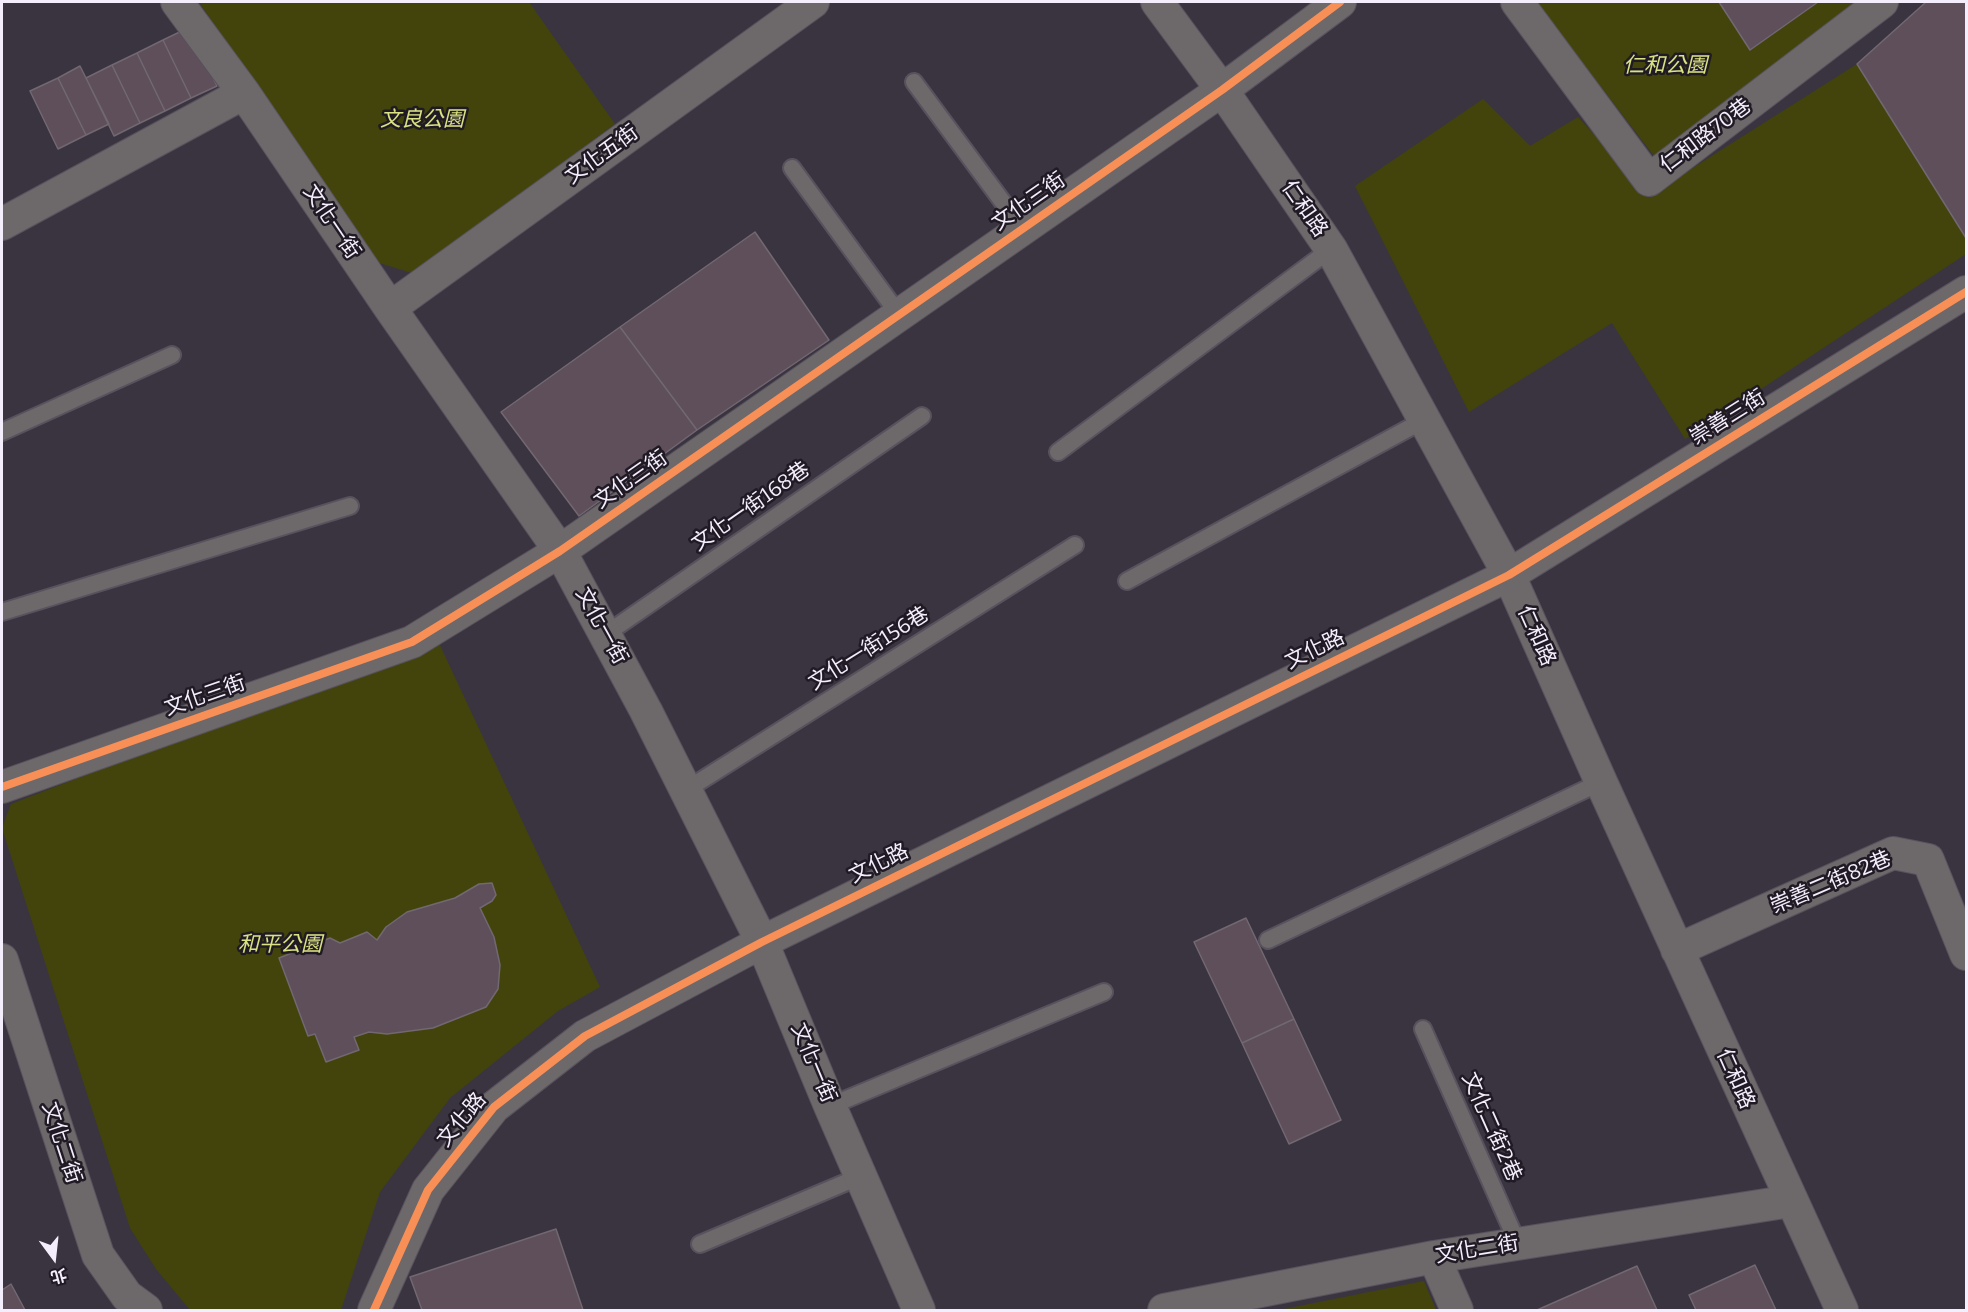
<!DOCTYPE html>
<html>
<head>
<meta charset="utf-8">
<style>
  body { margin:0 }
  #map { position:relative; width:1968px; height:1312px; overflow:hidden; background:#3a3441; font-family:Bitter,"Noto Sans TC",serif }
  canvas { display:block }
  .frame { position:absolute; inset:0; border:3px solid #f4edfc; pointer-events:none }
  .north { position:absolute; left:24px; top:1228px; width:60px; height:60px; -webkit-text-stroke:4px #1f1a24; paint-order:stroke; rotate:165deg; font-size:16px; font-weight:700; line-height:24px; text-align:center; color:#f4edfc }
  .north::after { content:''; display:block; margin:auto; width:21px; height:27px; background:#f4edfc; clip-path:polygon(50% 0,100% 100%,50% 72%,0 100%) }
</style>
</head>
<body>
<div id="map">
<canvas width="1968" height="1312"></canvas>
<div class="frame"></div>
<div class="north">北</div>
</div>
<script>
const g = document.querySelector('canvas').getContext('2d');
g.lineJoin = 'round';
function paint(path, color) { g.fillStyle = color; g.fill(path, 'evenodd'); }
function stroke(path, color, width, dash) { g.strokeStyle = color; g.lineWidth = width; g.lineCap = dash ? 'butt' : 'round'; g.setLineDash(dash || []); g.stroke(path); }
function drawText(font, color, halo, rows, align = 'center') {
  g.font = font + ' Bitter,"Noto Sans TC",serif'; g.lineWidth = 5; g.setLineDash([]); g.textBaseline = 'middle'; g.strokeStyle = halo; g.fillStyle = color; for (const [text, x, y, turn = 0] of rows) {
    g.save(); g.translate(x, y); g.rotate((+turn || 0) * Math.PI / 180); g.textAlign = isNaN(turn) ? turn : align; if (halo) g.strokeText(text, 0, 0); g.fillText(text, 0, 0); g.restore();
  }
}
paint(new Path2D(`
  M199,2H529L615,124L412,273L376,262Z
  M1536,2H1859L1654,156Z
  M1857,64L1966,238V254L1685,439L1612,323L1469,412L1355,186L1483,99L1530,146L1578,117L1650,195Z
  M437,639L600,987L558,1011L450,1098L380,1192L341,1310H190L156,1269L130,1228L2,828L11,804Z
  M1424,1281L1436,1310H1279Z`), '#43440b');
const building = new Path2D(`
  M1719,2H1818L1750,50Z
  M1926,2H1966V238L1857,64Z
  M188,28L217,86L191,98L163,40Z
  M163,40L191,98L165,111L137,53Z
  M137,53L165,111L140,123L112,65Z
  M112,65L140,123L114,136L86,78Z
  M80,66L109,124L86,135L58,78Z
  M58,78L86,135L58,149L30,91Z
  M755,232L829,340L697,430L620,327Z
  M620,327L697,430L579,516L501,412Z
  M492,883L496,895L492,901L480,908L494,937L500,965L498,989L486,1007L433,1028L387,1034L369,1032L354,1037L359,1050L326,1062L315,1034L308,1036L279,958L330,938L340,943L367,932L377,940L386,927L407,912L455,898L479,884Z
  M1246,918L1294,1019L1242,1043L1194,942Z
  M1294,1019L1341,1120L1289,1144L1242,1043Z
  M556,1229L583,1310H422L410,1277Z
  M1755,1265L1776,1310H1696L1689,1295Z
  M1637,1266L1657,1310H1537Z
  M11,1284L25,1310H2V1290Z`);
paint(building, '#5e4f5b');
stroke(building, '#716871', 1.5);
const service = new Path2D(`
  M914,82L1022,228
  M792,168L900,316
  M2,432L172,355
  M1058,452L1331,249
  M1127,581L1424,420
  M2,612L350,506
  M606,634L922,416
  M686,790L1075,545
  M1268,940L1601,782
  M1423,1029L1518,1244
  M830,1106L1104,992
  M700,1244L861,1176`);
const minor = new Path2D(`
  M177,2L244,93L390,308L560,551L646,711L762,942L830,1106L919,1310
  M1157,2L1222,90L1331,249L1509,575L1601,782L1842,1310
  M1517,2L1649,180L1882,2
  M2,224L244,93
  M390,308L813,2
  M2,787L412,642L560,551L1222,90L1340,2
  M1677,950L1893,853L1928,860L1966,954
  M2,960L98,1255L127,1296L146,1310
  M1434,1257L1457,1310
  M374,1310L428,1190L494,1107L585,1036L762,942L1509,575L1966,292
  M1164,1310L1434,1257L1791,1201`);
stroke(service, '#58525e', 20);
stroke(minor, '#58525e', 34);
stroke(service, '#6d6869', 16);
stroke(minor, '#6d6869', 32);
stroke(new Path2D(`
  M2,787L412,642L560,551L1222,90L1340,2
  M374,1310L428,1190L494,1107L585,1036L762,942L1509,575L1966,292`), '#f78f57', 8);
drawText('italic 21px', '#dae282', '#1f1a24', [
  ["仁和公園",1665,66],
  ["文良公園",422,120],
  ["和平公園",280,945]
]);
drawText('21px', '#f4edfc', '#1f1a24', [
  ["仁和路70巷",1706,136,-37],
  ["文化五街",602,155,-36],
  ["文化三街",1029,202,-35],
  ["仁和路",1304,209,55],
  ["文化一街",331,222,56],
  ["崇善三街",1728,418,-32],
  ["文化三街",631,480,-35],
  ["文化一街168巷",751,507,-35],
  ["文化一街",601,626,61],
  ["仁和路",1536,636,66],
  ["文化一街156巷",869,649,-32],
  ["文化路",1315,650,-26],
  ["文化三街",205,696,-19],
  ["文化路",879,864,-26],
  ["崇善二街82巷",1831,883,-23],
  ["文化一街",813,1063,67],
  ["仁和路",1735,1079,66],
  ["文化路",462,1120,-50],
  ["文化二街2巷",1491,1127,66],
  ["文化二街",61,1143,72],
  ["文化二街",1477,1250,-9]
]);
</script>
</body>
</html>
